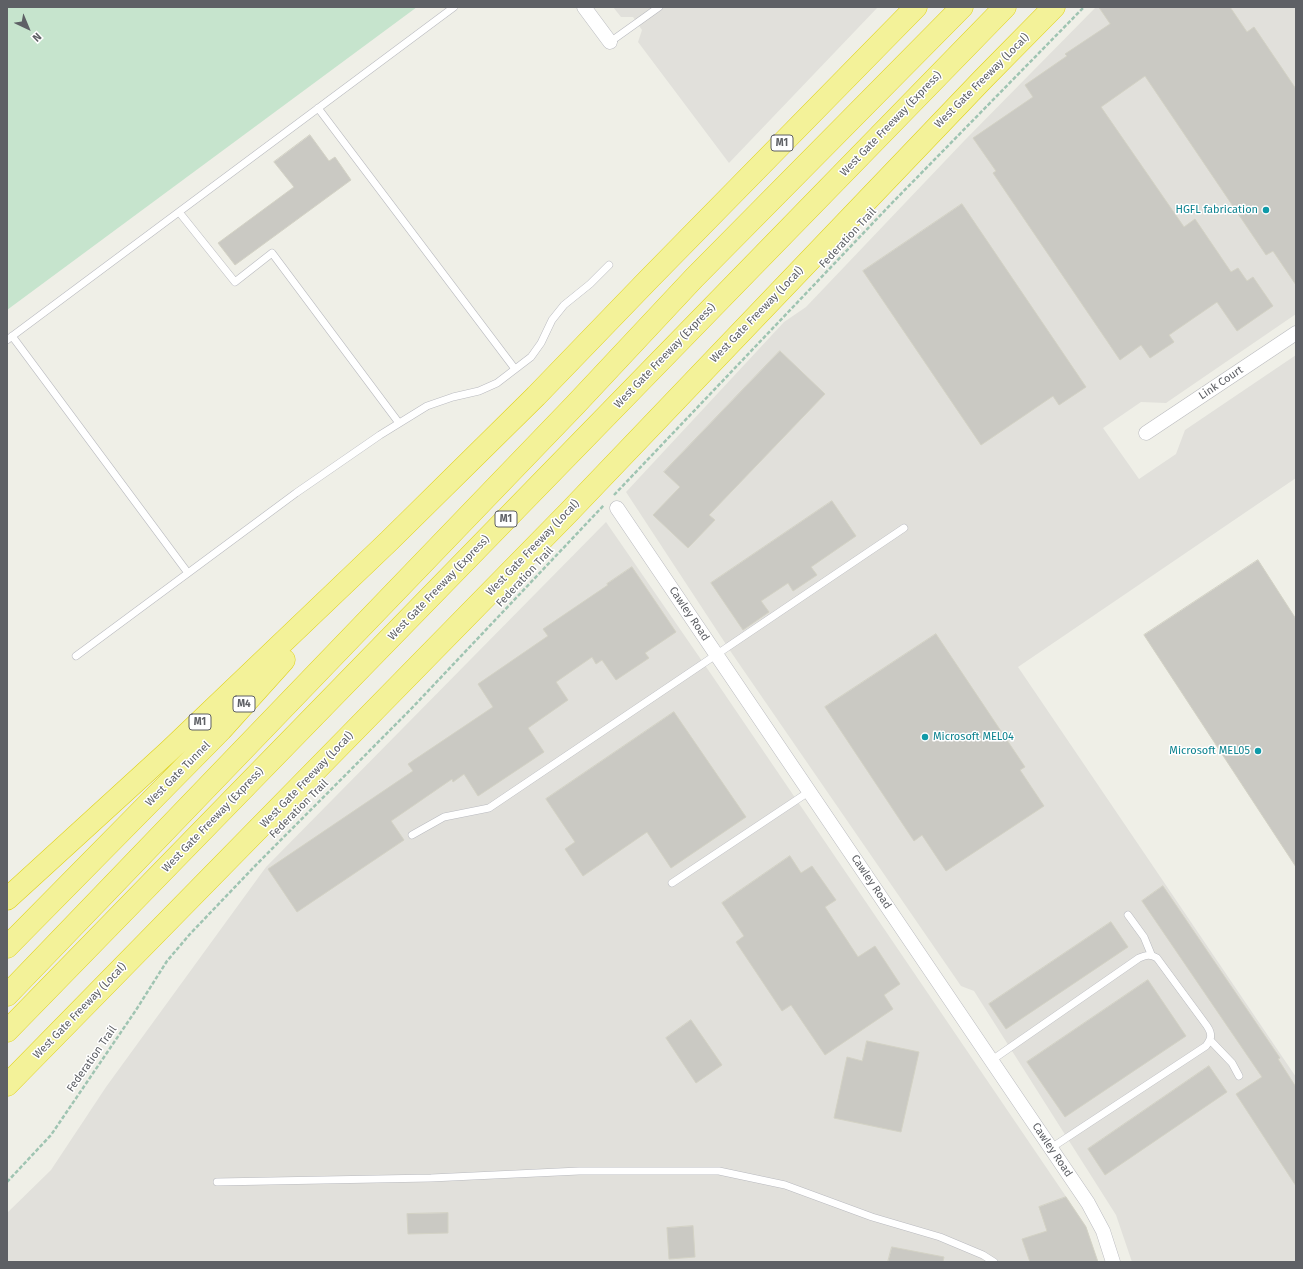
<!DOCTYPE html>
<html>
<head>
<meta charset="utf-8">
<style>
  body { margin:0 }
  #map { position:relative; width:1303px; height:1269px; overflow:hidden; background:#efefe7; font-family:"Fira Sans",sans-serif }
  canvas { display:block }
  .frame { position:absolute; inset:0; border:8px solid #5e6065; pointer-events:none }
  .north { position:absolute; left:8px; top:8px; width:40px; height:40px; -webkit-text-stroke:3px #fff; paint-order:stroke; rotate:136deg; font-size:11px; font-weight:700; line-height:16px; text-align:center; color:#5e6065 }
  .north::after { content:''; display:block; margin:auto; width:14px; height:18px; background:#5e6065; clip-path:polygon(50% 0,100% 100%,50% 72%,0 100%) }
</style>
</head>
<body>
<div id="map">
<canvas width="1303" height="1269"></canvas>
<div class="frame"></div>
<div class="north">N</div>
</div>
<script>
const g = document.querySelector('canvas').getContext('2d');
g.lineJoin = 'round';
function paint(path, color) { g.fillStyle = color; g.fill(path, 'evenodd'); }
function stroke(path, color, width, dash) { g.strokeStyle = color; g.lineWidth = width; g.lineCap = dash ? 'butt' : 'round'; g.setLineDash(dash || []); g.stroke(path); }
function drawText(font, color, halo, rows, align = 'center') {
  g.font = font + ' "Fira Sans",sans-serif'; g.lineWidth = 3; g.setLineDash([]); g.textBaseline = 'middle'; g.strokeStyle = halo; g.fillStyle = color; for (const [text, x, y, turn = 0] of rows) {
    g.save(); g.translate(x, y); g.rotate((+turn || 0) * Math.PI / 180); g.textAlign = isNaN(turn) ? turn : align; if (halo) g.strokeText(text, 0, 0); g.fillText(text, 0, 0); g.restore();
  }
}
paint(new Path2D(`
  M613,7H878L729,163L638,42L642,30L633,17H621Z
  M1096,7H1296V314L1166,403L1141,402L1103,428L1139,479L1176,454L1185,430L1296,355V478L1018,667L1296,1077V1262H1132L1116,1215L974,991L961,986L733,655L626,492L784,322L806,307L964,141Z
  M606,522L711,674L1086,1226L1098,1262H7V1213L51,1170L106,1087L266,867Z`), '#e1e0db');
paint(new Path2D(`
  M7,7H417L7,310Z`), '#c6e4cd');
const building = new Path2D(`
  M1099,7H1230L1247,32L1254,27L1296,89V285L1273,251L1266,255L1145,76L1101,107L1184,227L1195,219L1231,272L1238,268L1247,281L1253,277L1273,306L1237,331L1217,302L1169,335L1174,342L1150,358L1141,345L1120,360L993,173L996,171L973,138L1033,97L1025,85L1067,56L1065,54L1110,24Z
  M310,135L329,161L335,157L351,180L235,265L218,243L294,187L274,162Z
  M962,204L1086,387L1059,405L1053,396L981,445L863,271Z
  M780,351L825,394L709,515L715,520L688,548L653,515L680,487L664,472Z
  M832,501L856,536L811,567L817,575L793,591L788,583L761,601L769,612L743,630L711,583Z
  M1258,560L1296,619V867L1144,635Z
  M632,567L676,632L645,653L649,658L616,680L602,660L596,664L592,657L556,682L568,700L528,728L544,752L478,796L464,774L453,782L452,779L391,821L404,840L297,912L268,869L413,771L408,764L493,707L478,684L548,636L543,629L608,585L607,584Z
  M936,634L1025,767L1020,770L1044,806L946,871L922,835L914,841L825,707Z
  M674,712L746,817L671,868L647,832L583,876L565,849L575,842L546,799Z
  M790,856L801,873L812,866L836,900L825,907L858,957L875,946L900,984L884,995L893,1009L825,1055L791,1005L782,1011L736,942L744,936L722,903Z
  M1163,886L1280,1058L1278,1059L1296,1087V1186L1236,1094L1262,1077L1142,901Z
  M1111,922L1128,947L1006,1029L989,1004Z
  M1148,980L1186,1036L1065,1117L1027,1062Z
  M691,1020L722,1065L696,1083L666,1038Z
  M867,1041L919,1052L901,1132L834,1118L847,1057L862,1061Z
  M1209,1066L1227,1092L1105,1175L1088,1149Z
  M1066,1197L1086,1227L1098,1262H1030L1022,1239L1047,1231L1039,1207Z
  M448,1213V1233L408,1234L407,1214Z
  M693,1226L695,1257L669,1259L667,1228Z
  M892,1247L944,1257L943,1262H888Z`);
paint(building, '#cac9c3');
stroke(building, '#d3d2c5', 1);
const lane = new Path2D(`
  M610,42L659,7
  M318,108L515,369
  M179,212L235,282L272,253L399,423
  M12,336L188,573
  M7,340L454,7
  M76,656L296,493L380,435L427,406L453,397L479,391L497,383L531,357L541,343L552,320L564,305L590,284L609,265
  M412,835L444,817L489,808L904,528
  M672,883L810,791
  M1128,915L1144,937L1151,954
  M1210,1040L1232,1063L1239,1076
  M992,1060L1139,958C1146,955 1150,954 1157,958L1207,1026C1213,1035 1211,1039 1206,1046L1051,1148
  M217,1182L431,1178L579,1171H719L785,1185L872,1217L940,1237L983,1255L994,1262`);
const street = new Path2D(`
  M584,7L610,42
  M1146,433L1296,333
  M617,508L1088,1203L1103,1231L1113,1262`);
const highway = new Path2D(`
  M7,899L169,751L389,541L536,396L648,280L916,7
  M7,947L221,730L284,660
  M7,995L576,404L694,278L962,7
  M7,1031L1005,7
  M7,1085L568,513L983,79L1054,7`);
stroke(lane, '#b9babf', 8);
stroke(street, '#b9babf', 15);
stroke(highway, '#dfd116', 23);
stroke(new Path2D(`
  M614,495L892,203L1084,7
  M7,1182L51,1135L136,1010L167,961L190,934L254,867L411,709L604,505`), '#9fc4b2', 2.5, [4, 2]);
stroke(lane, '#fff', 7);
stroke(street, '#fff', 14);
stroke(highway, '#f3f299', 22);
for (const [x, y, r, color] of [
  [1266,210,4,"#0f9aa8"],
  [925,737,4,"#0f9aa8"],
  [1258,751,4,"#0f9aa8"]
]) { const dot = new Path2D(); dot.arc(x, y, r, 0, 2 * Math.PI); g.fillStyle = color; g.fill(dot); stroke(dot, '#fff', 1.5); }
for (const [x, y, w] of [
  [782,143,22],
  [506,519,22],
  [244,704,22],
  [200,722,22]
]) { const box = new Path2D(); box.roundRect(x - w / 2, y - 8, w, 16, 3); g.fillStyle = '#fff'; g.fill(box); stroke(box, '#5e6065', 1); }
drawText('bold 10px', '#5e6065', null, [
  ["M1",782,143],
  ["M1",506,519],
  ["M4",244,704],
  ["M1",200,722]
]);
drawText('11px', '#5e6065', '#fff', [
  ["West Gate Freeway (Local)",982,81,-45],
  ["West Gate Freeway (Express)",891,124,-46],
  ["Federation Trail",848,238,-47],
  ["West Gate Freeway (Local)",757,315,-46],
  ["West Gate Freeway (Express)",665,356,-46],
  ["Link Court",1221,383,-34],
  ["West Gate Freeway (Local)",533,548,-46],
  ["Federation Trail",525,577,-47],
  ["West Gate Freeway (Express)",439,588,-46],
  ["Cawley Road",689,614,56],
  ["West Gate Tunnel",178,774,-45],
  ["West Gate Freeway (Local)",307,780,-46],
  ["Federation Trail",299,809,-45],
  ["West Gate Freeway (Express)",213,820,-46],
  ["Cawley Road",871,882,56],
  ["West Gate Freeway (Local)",80,1011,-46],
  ["Federation Trail",92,1059,-55],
  ["Cawley Road",1052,1150,56]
]);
drawText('11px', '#0d838f', '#fff', [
  ["HGFL fabrication",1258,210],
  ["Microsoft MEL04",933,737,"left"],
  ["Microsoft MEL05",1250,751]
], 'right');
</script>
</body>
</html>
